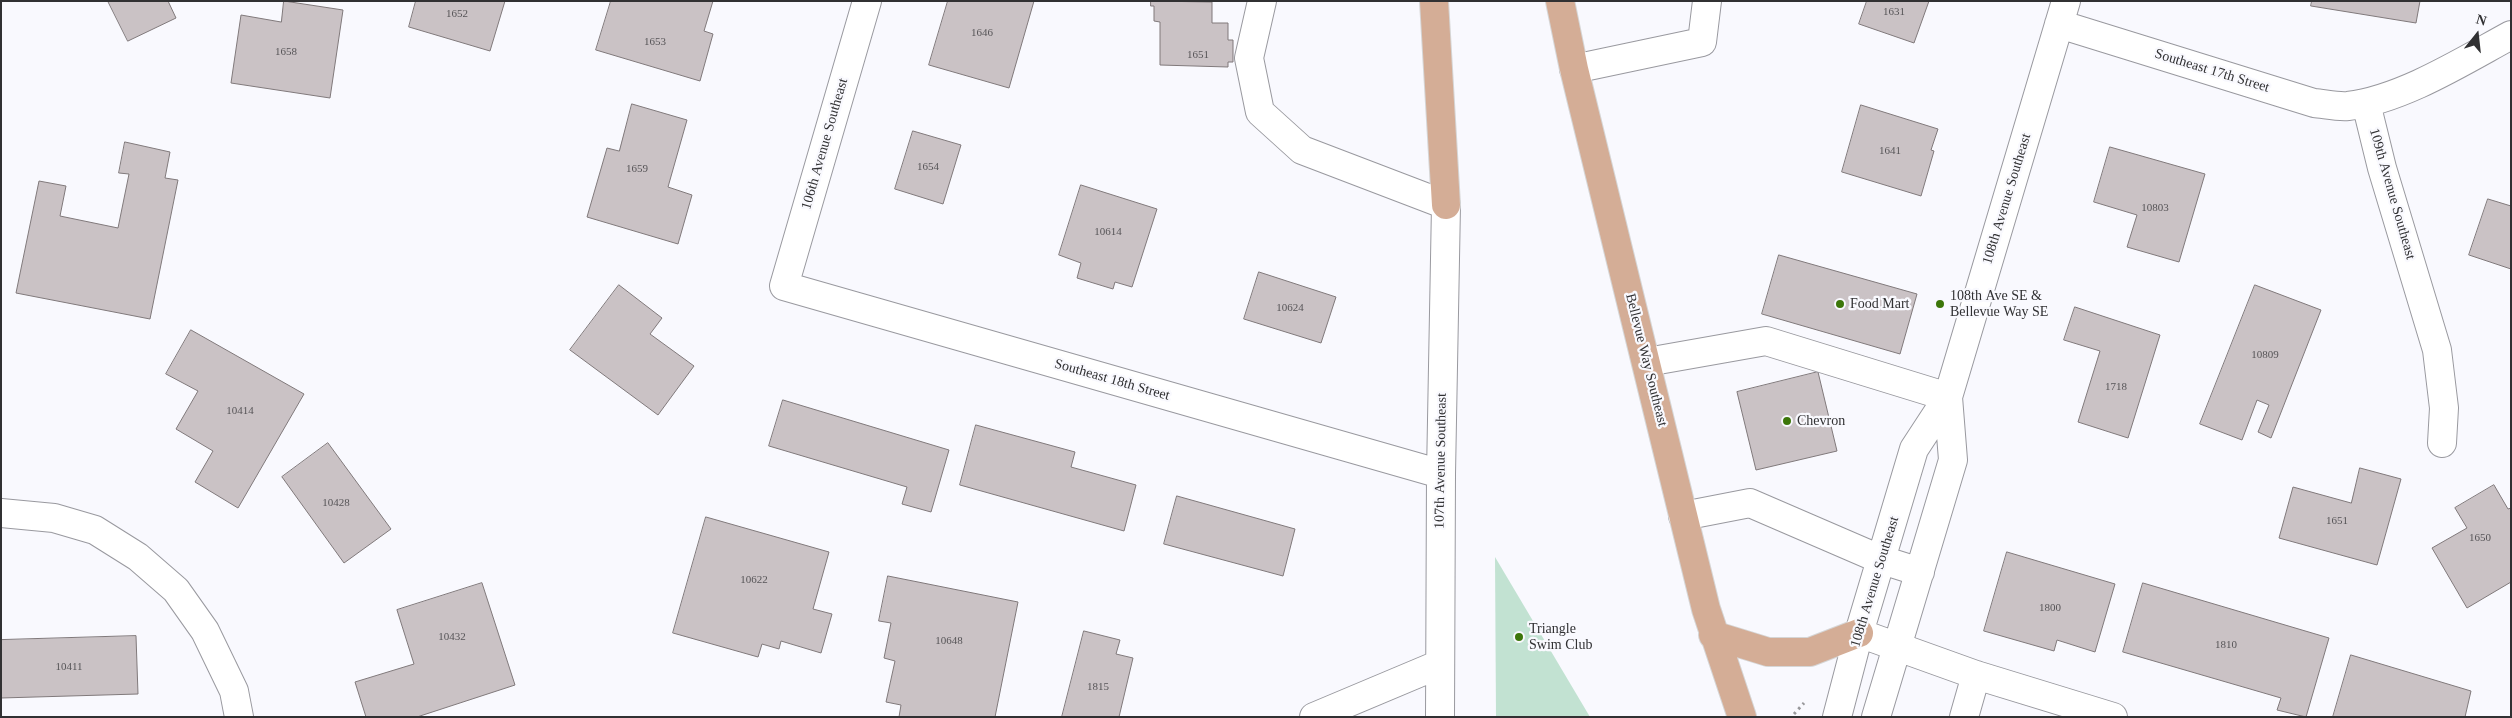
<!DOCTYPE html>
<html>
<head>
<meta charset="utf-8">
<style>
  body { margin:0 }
  #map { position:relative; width:2512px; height:718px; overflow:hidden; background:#f9f9fe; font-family:Georgia,serif }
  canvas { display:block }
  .frame { position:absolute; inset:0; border:2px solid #313133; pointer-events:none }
  .north { position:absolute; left:2452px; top:10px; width:50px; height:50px; -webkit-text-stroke:4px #f9f9fe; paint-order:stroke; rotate:16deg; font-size:14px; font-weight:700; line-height:20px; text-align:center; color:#313133 }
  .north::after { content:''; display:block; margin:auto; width:18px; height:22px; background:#313133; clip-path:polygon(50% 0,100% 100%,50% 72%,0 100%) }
</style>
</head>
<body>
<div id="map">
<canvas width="2512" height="718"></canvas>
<div class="frame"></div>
<div class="north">N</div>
</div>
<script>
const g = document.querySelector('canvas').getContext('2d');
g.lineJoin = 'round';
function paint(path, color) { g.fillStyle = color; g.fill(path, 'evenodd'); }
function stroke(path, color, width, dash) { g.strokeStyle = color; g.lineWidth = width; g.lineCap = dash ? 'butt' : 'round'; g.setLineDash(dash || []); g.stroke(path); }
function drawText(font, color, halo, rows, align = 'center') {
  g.font = font + ' Georgia,serif'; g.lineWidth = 4.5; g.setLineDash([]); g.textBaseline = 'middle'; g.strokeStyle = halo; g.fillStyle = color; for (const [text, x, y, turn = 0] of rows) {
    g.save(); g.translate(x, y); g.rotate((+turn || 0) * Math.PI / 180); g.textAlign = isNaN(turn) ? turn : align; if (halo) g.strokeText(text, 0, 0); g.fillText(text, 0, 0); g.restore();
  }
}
paint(new Path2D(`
  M1495,557L1590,717H1496Z`), '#c2e2d2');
const building = new Path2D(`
  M108,1H168L176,18L128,41Z
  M284,1L343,10L330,98L231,83L241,15L281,22Z
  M416,1H505L490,51L409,27Z
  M611,1H713L704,31L713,34L700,81L596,50Z
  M948,1H1034L1009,88L929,65Z
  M1151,1L1212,2V23H1228V40H1233V62H1228V67L1160,65V22L1154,21V6H1151Z
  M1867,1H1929L1914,43L1859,24Z
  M2312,1H2420L2416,23L2311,6Z
  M632,104L687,120L668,187L692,195L678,244L587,217L607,148L619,151Z
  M1861,105L1938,129L1931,150L1934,151L1921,196L1842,172Z
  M913,131L961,145L943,204L895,189Z
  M125,142L170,152L165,178L178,180L150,319L16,293L39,181L66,186L60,216L118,228L129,174L119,173Z
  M2110,147L2205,174L2179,262L2127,247L2137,215L2094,202Z
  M1081,185L1157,209L1132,287L1115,282L1113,289L1077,278L1081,263L1059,255Z
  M2488,199L2511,206V269L2469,255Z
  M1779,255L1917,294L1900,354L1762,314Z
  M1259,272L1336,297L1321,343L1244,319Z
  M619,285L662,318L650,334L694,366L658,415L570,350Z
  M2255,285L2321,310L2271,438L2258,432L2269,405L2257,400L2242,440L2200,424Z
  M2075,307L2160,335L2128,438L2078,422L2100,351L2064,340Z
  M191,330L304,394L238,508L195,482L213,451L176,429L198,391L166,374Z
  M1818,372L1837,451L1756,470L1737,392Z
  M783,400L949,450L931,512L902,504L907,487L769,446Z
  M976,425L1075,452L1071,467L1136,485L1124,531L960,485Z
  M328,443L391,529L344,563L282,477Z
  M2360,468L2401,479L2377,565L2279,538L2293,487L2351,503Z
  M2494,485L2508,509L2511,508V582L2467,608L2432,548L2467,528L2455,508Z
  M1177,496L1295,529L1283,576L1164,544Z
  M706,517L829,552L813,609L832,614L821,653L781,641L779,649L762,644L758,657L673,633Z
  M2007,552L2115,584L2095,652L2057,640L2054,651L1984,631Z
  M888,576L1018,602L995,717H899L901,705L886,702L895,661L884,658L891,623L879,621Z
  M482,583L515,685L417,717H366L355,682L414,664L397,610Z
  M2143,583L2329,638L2306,717L2277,710L2281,698L2123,652Z
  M1084,631L1120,640L1116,654L1133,658L1119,717H1062Z
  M136,636L138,694L1,698V640Z
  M2351,655L2471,691L2465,717H2333Z`);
paint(building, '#cac2c5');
stroke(building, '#80797b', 1);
const minor = new Path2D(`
  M867,1L784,286L1441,474
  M1262,1L1249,58L1260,112L1302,150L1446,205L1441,474L1440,717
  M2059,24L2314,103C2325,104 2338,107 2348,106C2403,99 2463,61 2511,35
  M1574,69L1702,42L1707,1
  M2366,103L2382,168L2437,350L2444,408L2442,443
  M1647,362L1766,341L1948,397
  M1,513L54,518L95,530L138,557L176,590L205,631L234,691L239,717
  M1683,516L1750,503L1882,560L1920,572
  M1859,633L1976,675L2113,717
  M1314,717L1440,664
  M1837,717L1859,633L1914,449L1948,397L2066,1
  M1876,717L1953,460L1948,397
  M1964,717L1976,675`);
const major = new Path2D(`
  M1434,1L1446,205
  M1560,1L1574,69L1706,609L1742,717
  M1713,635L1768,652H1810L1859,633`);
stroke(minor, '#99999f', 30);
stroke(major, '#d6d6d6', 30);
stroke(new Path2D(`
  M1794,714L1804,703`), '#98989b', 3, [2.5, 4]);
stroke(minor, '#fff', 28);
stroke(major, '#d4ad96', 28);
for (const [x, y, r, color] of [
  [1840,304,5,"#3c760a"],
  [1940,304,5,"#3c760a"],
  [1787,421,5,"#3c760a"],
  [1519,637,5,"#3c760a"]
]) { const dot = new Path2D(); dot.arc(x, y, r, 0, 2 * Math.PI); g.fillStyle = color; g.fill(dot); stroke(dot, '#f9f9fe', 2); }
drawText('11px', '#575558', null, [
  ["1631",1894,12],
  ["1652",457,14],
  ["1646",982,33],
  ["1653",655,42],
  ["1658",286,52],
  ["1651",1198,55],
  ["1641",1890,151],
  ["1654",928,167],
  ["1659",637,169],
  ["10803",2155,208],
  ["10614",1108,232],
  ["10624",1290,308],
  ["10809",2265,355],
  ["1718",2116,387],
  ["10414",240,411],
  ["10428",336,503],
  ["1651",2337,521],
  ["1650",2480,538],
  ["10622",754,580],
  ["1800",2050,608],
  ["10432",452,637],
  ["10648",949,641],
  ["1810",2226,645],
  ["10411",69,667],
  ["1815",1098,687]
]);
drawText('14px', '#313133', '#f9f9fe', [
  ["Southeast 17th Street",2212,71,17],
  ["106th Avenue Southeast",825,144,-74],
  ["109th Avenue Southeast",2392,194,74],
  ["108th Avenue Southeast",2007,199,-73],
  ["Bellevue Way Southeast",1646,360,76],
  ["Southeast 18th Street",1112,380,16],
  ["107th Avenue Southeast",1441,461,-89],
  ["108th Avenue Southeast",1875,582,-73]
]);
drawText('14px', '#313133', '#f9f9fe', [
  ["108th Ave SE &",1950,296],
  ["Bellevue Way SE",1950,312],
  ["Food Mart",1850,304],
  ["Chevron",1797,421],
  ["Triangle",1529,629],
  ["Swim Club",1529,645]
], 'left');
</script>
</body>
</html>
